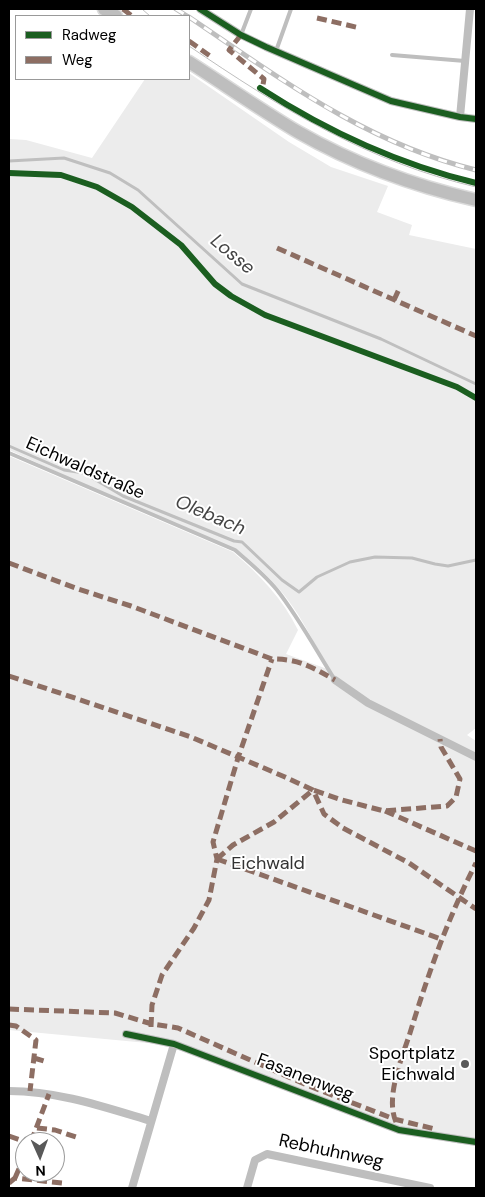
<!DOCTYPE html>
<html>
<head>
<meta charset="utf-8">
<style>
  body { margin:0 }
  #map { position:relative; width:485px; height:1197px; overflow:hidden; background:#fff; font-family:"DM Sans",sans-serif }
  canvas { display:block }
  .frame { position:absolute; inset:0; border:10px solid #000; pointer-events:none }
  .legend { position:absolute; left:15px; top:15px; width:175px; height:65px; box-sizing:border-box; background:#fff; border:1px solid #999; margin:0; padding:6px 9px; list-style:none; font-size:15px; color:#000 }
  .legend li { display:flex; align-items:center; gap:10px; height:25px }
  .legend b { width:25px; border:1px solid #999 }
  .north { position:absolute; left:15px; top:1132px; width:50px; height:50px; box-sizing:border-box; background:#fff; border:1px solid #999; border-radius:50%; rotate:178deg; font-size:14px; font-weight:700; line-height:20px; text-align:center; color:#000 }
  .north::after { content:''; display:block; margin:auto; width:18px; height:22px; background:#595959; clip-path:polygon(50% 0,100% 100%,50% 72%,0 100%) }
</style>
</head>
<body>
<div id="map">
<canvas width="485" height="1197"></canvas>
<div class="frame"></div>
<ul class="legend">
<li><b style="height:6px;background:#1b5e20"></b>Radweg</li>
<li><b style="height:6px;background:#8d6e63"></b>Weg</li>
</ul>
<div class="north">N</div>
</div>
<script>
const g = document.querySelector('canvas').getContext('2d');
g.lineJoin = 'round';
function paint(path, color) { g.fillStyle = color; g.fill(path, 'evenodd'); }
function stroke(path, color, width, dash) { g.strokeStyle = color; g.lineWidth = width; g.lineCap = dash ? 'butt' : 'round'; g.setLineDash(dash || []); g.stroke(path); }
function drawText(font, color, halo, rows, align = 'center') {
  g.font = font + ' "DM Sans",sans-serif'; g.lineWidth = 4; g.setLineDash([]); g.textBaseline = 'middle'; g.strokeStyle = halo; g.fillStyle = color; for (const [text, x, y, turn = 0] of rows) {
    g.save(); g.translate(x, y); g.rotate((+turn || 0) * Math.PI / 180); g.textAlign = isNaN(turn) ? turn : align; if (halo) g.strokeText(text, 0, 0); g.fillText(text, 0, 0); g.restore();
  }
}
paint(new Path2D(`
  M189,73L289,142L331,167L388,186L377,212L412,225L409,235L476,249V728L467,735L476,741V1145L461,1144L398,1132L169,1045L9,1030V456L233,552C259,574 283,599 298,630L286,654L330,670C319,652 310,634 299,616C283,590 260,567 236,549L114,498L9,450V139L26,140L92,158L145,79H189Z`), '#ececec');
stroke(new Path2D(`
  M9,161L64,158L110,173L138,190L242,284L381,339L476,384
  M9,446L64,470L84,473L123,496L234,541L242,542L282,580L299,592L317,577L350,562L375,557L412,558L435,564L448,566L476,560`), '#bfbfbf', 3);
const primary = new Path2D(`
  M104,9L116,16
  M189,62C225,85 261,110 298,132C354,164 414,186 476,200`);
stroke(primary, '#dbdbdb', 15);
stroke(new Path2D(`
  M241,35L251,9
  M276,51L291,9
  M392,55L465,61
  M9,453L235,550C249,562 265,575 277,590C299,618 316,650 335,680`), '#bebebe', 4);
stroke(new Path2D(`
  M200,9L241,35L266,47L391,101L460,117L476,119
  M460,117L470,9
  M335,680L368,703L476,757
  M126,1034L174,1044L399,1130L476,1142
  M9,1091C58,1091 104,1107 151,1121
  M132,1188L174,1044
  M247,1188L255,1160L267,1154L430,1188`), '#bebebe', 8);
stroke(primary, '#bebebe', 12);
stroke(new Path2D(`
  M142,9L150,16
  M189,46C280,108 368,162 476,187`), '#bebebe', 1);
const rail = new Path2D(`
  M176,9L187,16
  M189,17C281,79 366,143 476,170`);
stroke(rail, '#bebebe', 5);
stroke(rail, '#fff', 3, [9]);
stroke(new Path2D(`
  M123,9L132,16
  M317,18L360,28
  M241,35L229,50L264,79L262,90
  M189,41L210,56
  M277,248L476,336
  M394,300L400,287
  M9,563L78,589L131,606L272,659C299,659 312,667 335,680
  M9,676L191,737L285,777L313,790L324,814L343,828L409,863L476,909
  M385,811L476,851
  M217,859L233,845L274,822L313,790L342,800L384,811L421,808L447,806L456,797L460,779L441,747L440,739
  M217,859L441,939
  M9,1009L115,1013L152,1024L178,1028L309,1086L394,1119L435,1129
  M9,1025L16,1026L36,1040L30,1091
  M151,1027L152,1005L162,975L194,928L209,900L217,859L213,842L238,758L272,659
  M34,1058L47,1062
  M396,1122C385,1097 402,1058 410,1033C428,974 448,918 476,863
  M37,1128L55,1130L79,1138
  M9,1136L26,1142
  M31,1142L49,1094
  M15,1178L25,1155
  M9,1183L15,1178L62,1183L63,1187`), '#8d6e63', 5, [10, 5]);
stroke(new Path2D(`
  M200,9L241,35L266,47L391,101L460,117L476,119
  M260,88C328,132 397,164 476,183
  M9,173L61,175L97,187L132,207L181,245L215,284L231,296L265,315L457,387L476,398
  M126,1034L174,1044L399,1130L476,1142`), '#1b5e20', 6);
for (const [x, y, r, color] of [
  [465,1064,5,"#595959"]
]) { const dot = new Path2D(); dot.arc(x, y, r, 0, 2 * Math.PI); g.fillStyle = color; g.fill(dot); stroke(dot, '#fff', 2); }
drawText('18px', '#000', '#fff', [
  ["Eichwaldstraße",85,469,24],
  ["Fasanenweg",305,1078,21],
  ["Rebhuhnweg",331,1152,12]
]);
drawText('18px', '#333', '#fff', [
  ["Eichwald",268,864]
]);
drawText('18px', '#000', '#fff', [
  ["Sportplatz",455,1054],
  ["Eichwald",455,1075]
], 'right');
drawText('italic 19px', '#444', '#fff', [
  ["Losse",232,255,40],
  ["Olebach",210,516,23]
]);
</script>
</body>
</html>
